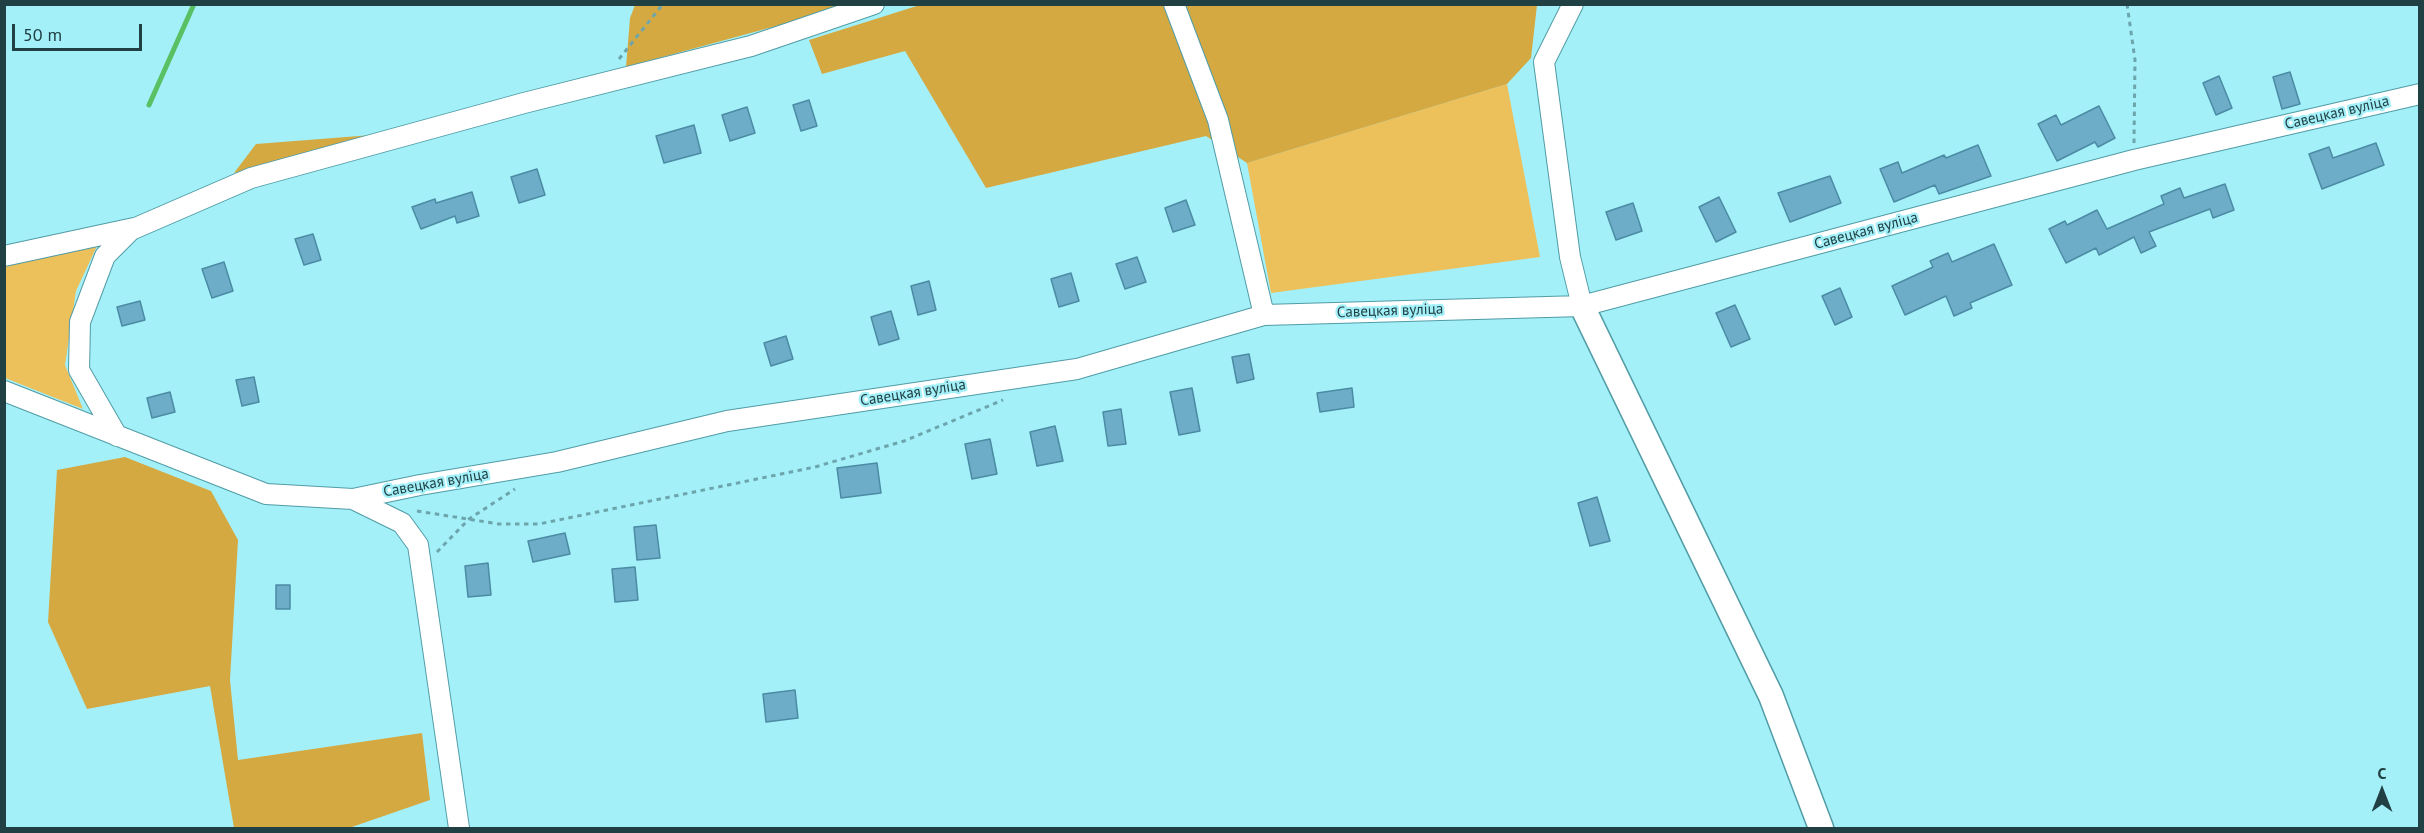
<!DOCTYPE html>
<html>
<head>
<meta charset="utf-8">
<style>
  body { margin:0 }
  #map { position:relative; width:2424px; height:833px; overflow:hidden; background:#a4f0f9; font-family:"PT Sans",sans-serif }
  canvas { display:block }
  .frame { position:absolute; inset:0; border:6px solid #204043; pointer-events:none }
  .north { position:absolute; left:2352px; top:761px; width:60px; height:60px; -webkit-text-stroke:4px #a4f0f9; paint-order:stroke; rotate:0deg; font-size:16px; font-weight:700; line-height:24px; text-align:center; color:#204043 }
  .north::after { content:''; display:block; margin:auto; width:21px; height:27px; background:#204043; clip-path:polygon(50% 0,100% 100%,50% 72%,0 100%) }
  .scale { position:absolute; left:12px; top:24px; width:130px; height:27px; box-sizing:border-box; border:3px solid #204043; border-top:0; padding-left:8px; font-size:18px; line-height:21px; white-space:nowrap; color:#204043; -webkit-text-stroke:4px #a4f0f9; paint-order:stroke }
</style>
</head>
<body>
<div id="map">
<canvas width="2424" height="833"></canvas>
<div class="frame"></div>
<div class="north">С</div>
<div class="scale">50 m</div>
</div>
<script>
const g = document.querySelector('canvas').getContext('2d');
g.lineJoin = 'round';
function paint(path, color) { g.fillStyle = color; g.fill(path, 'evenodd'); }
function stroke(path, color, width, dash) { g.strokeStyle = color; g.lineWidth = width; g.lineCap = dash ? 'butt' : 'round'; g.setLineDash(dash || []); g.stroke(path); }
function drawText(font, color, halo, rows, align = 'center') {
  g.font = font + ' "PT Sans",sans-serif'; g.lineWidth = 4.5; g.setLineDash([]); g.textBaseline = 'middle'; g.strokeStyle = halo; g.fillStyle = color; for (const [text, x, y, turn = 0] of rows) {
    g.save(); g.translate(x, y); g.rotate((+turn || 0) * Math.PI / 180); g.textAlign = isNaN(turn) ? turn : align; if (halo) g.strokeText(text, 0, 0); g.fillText(text, 0, 0); g.restore();
  }
}
paint(new Path2D(`
  M1507,84L1540,257L1271,293L1247,163Z
  M98,244L76,291L65,365L83,409L5,378L4,265Z`), '#ecc05b');
paint(new Path2D(`
  M923,4L1537,5L1531,58L1507,84L1247,163L1206,136L986,188L905,51L822,74L809,40Z
  M635,5H845L802,19L626,67L630,18Z
  M372,135L234,173L256,144Z
  M125,457L211,491L238,540L230,680L238,760L422,733L430,800L349,828H234L210,686L87,709L48,622L57,470Z`), '#d5a942');
stroke(new Path2D(`
  M149,105L194,4`), '#59c064', 5);
const building = new Path2D(`
  M2290,72L2300,104L2282,109L2273,77Z
  M2219,76L2232,108L2216,115L2203,83Z
  M809,100L817,126L801,131L793,105Z
  M2099,106L2115,138L2098,147L2095,142L2057,161L2038,124L2056,115L2061,125Z
  M747,107L755,133L730,141L722,115Z
  M694,125L701,153L664,163L656,136Z
  M2376,143L2384,165L2322,189L2309,154L2329,147L2333,158Z
  M1978,145L1991,176L1939,194L1935,185L1894,202L1880,169L1898,162L1902,173L1944,155L1946,158Z
  M537,169L545,195L519,203L511,177Z
  M1830,176L1841,203L1790,222L1778,193Z
  M2225,184L2234,210L2213,218L2210,209L2149,232L2156,246L2141,253L2134,237L2099,255L2096,248L2066,263L2049,229L2065,221L2067,225L2097,210L2107,229L2164,204L2161,196L2180,188L2184,198Z
  M472,192L479,216L457,223L455,216L421,229L412,207L435,199L436,203Z
  M1719,197L1736,232L1716,242L1699,207Z
  M1186,200L1195,225L1173,232L1165,208Z
  M1633,203L1642,231L1616,240L1606,212Z
  M313,234L321,260L304,265L295,239Z
  M1994,244L2012,285L1970,303L1972,308L1954,316L1946,296L1905,315L1892,286L1933,267L1930,261L1948,253L1952,262Z
  M1137,257L1146,282L1125,289L1116,264Z
  M224,262L233,291L212,298L202,269Z
  M1071,273L1079,301L1059,307L1051,279Z
  M929,281L936,310L918,315L911,286Z
  M1840,288L1852,317L1835,325L1822,296Z
  M140,301L145,320L122,326L117,307Z
  M1735,305L1750,339L1731,347L1716,313Z
  M891,311L899,339L879,345L871,317Z
  M786,336L793,359L771,366L764,343Z
  M1249,354L1254,379L1237,383L1232,357Z
  M254,377L259,402L242,406L236,380Z
  M1192,388L1200,431L1179,435L1170,392Z
  M1352,388L1354,407L1320,412L1317,393Z
  M170,392L175,412L152,418L147,398Z
  M1121,409L1126,444L1108,446L1103,412Z
  M1055,426L1063,461L1037,466L1030,432Z
  M990,439L997,474L972,479L965,444Z
  M877,463L881,493L841,498L837,468Z
  M1597,497L1610,541L1590,546L1578,503Z
  M656,525L660,558L637,560L634,527Z
  M565,533L570,554L533,562L528,541Z
  M488,563L491,595L468,597L465,566Z
  M635,567L638,600L615,602L612,569Z
  M276,585H290V609H276Z
  M795,690L798,718L766,722L763,694Z`);
paint(building, '#6dadc7');
stroke(building, '#4b8ba4', 1.5);
const minor = new Path2D(`
  M1174,4L1218,120L1264,315
  M1573,4L1544,62L1570,257L1582,306
  M4,256L134,228
  M4,391L266,494L353,499L420,485L557,462L727,421L1077,369L1264,315L1582,306L2134,160L2420,94
  M117,436L79,370L80,322L105,256L131,230L251,178L524,103L751,46L874,4
  M353,499L402,523L418,545L459,828`);
const tertiary = new Path2D(`
  M1582,306L1771,696L1821,828`);
stroke(minor, '#519ca5', 22);
stroke(tertiary, '#519ca5', 27);
stroke(new Path2D(`
  M2127,4L2135,60L2134,143
  M619,59L663,4
  M417,511L499,524H539L815,467L904,441L1003,400
  M437,552L469,519L515,489`), '#6ca6ac', 3, [4.5, 4.5]);
stroke(minor, '#fff', 20);
stroke(tertiary, '#fff', 24);
drawText('15px', '#204043', '#a4f0f9', [
  ["Савецкая вуліца",2337,113,-13],
  ["Савецкая вуліца",1866,231,-15],
  ["Савецкая вуліца",1390,311,-2],
  ["Савецкая вуліца",913,393,-9],
  ["Савецкая вуліца",436,483,-10]
]);
</script>
</body>
</html>
